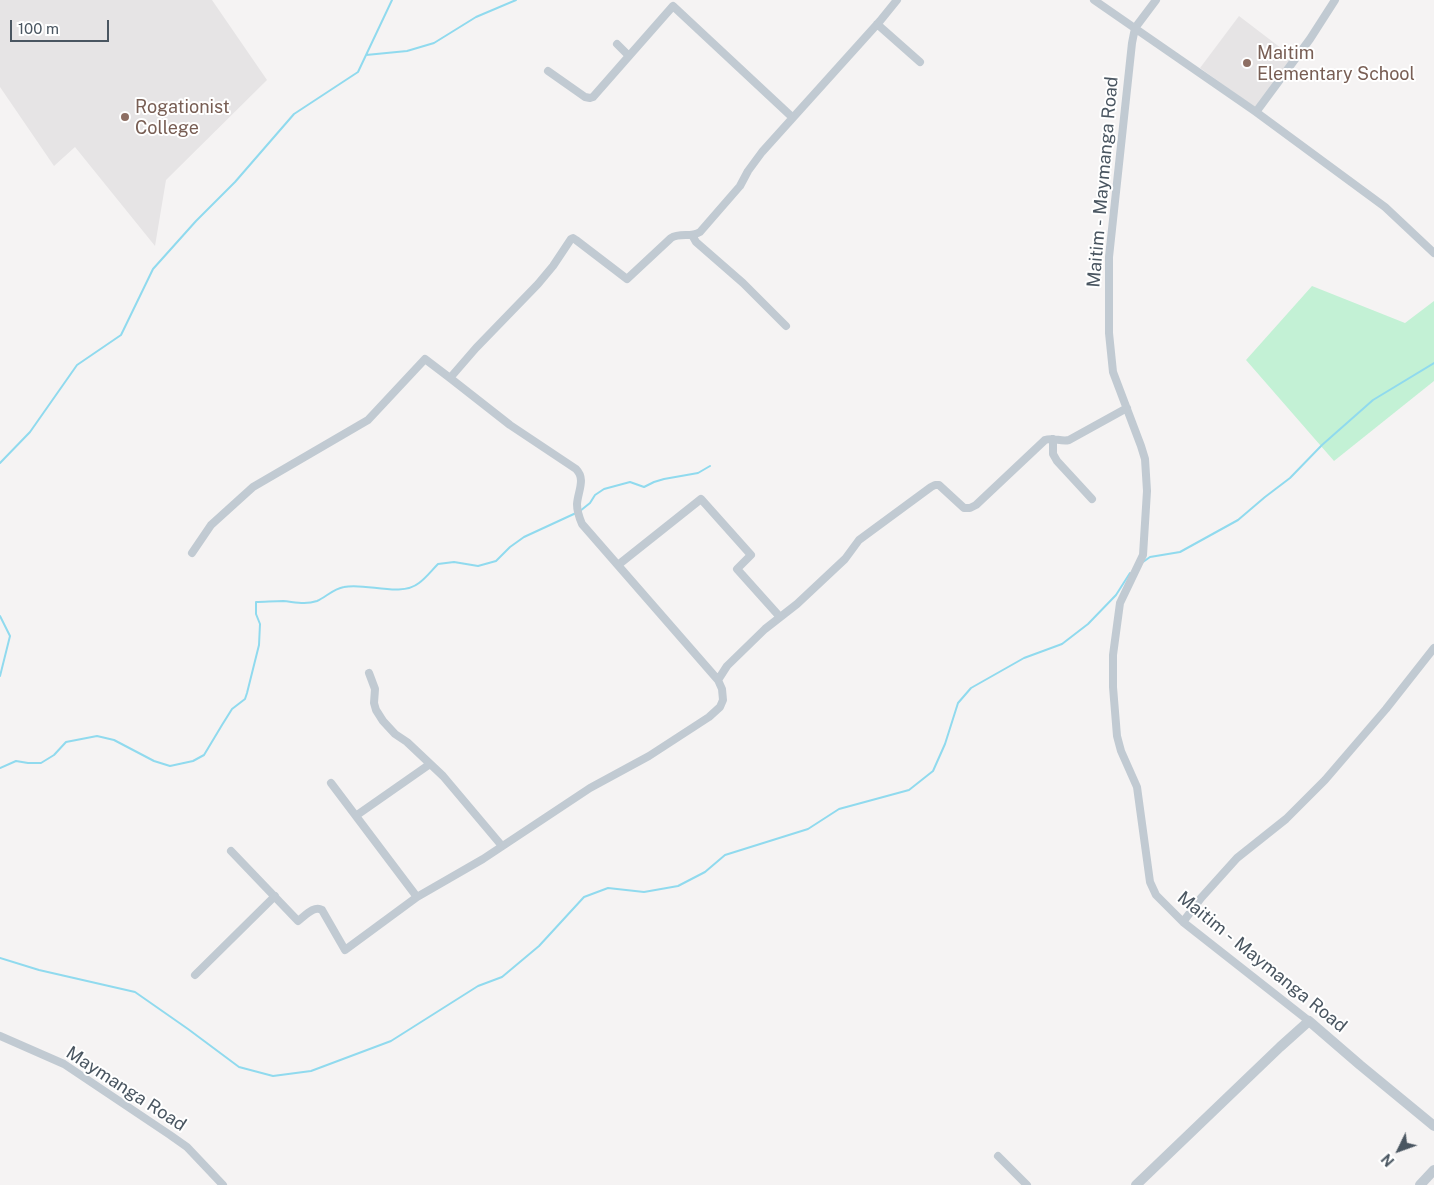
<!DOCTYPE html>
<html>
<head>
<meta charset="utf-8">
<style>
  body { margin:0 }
  #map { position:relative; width:1434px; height:1185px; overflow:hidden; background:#f5f3f3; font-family:"Public Sans",sans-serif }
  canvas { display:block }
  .north { position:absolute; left:1374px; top:1125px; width:50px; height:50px; -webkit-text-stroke:4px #fff; paint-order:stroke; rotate:228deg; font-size:14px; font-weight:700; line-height:20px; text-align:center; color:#4a5661 }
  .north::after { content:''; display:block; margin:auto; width:18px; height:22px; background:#4a5661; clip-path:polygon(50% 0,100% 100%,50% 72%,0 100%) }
  .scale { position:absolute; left:10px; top:20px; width:99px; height:22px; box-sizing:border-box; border:2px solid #4a5661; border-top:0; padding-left:6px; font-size:15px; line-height:18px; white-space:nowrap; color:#4a5661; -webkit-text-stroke:4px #fff; paint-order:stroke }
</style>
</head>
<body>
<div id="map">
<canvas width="1434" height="1185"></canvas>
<div class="north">N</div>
<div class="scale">100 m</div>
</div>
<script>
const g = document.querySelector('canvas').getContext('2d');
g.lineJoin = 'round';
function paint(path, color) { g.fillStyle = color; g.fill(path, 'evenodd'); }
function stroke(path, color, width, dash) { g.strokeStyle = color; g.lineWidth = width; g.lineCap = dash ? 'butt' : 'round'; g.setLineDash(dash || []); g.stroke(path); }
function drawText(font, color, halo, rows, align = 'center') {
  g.font = font + ' "Public Sans",sans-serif'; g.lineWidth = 4; g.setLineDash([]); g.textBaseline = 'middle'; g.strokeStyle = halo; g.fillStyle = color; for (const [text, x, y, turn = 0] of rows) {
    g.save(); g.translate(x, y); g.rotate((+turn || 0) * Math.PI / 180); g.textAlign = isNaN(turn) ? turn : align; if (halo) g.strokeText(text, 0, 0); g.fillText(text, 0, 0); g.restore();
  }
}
paint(new Path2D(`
  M0,0H212L267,80L166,180L155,246L75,147L54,166L0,87Z
  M1239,16L1294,58L1257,109L1200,68Z`), '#e6e4e5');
paint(new Path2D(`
  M1312,286L1405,323L1434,301V381L1334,461L1246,360Z`), '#c3f1d5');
stroke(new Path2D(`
  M366,55L407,51L434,43L476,17L516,0
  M0,463L30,432L77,365L121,335L153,269L196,221L235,182L294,114L358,72L392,0
  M580,511L590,503L595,495L604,489L630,482L644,487L654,482L664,479L698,473L710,466
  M1143,562L1150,557L1180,552L1238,520L1265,497L1290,478L1322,445L1373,400L1434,363
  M0,616L10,636L0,676
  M0,768L16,761L28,763H41L54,755L66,742L97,736L114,740L154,761L170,766L193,761L204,755L222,725L232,709L245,699L247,693L259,645L260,624L256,614V602C264,602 274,601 283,601C295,602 305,605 317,601C326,597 333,589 344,587C366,582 400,598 419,583C426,578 432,570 438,564L454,562L478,566L496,561L510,547L524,537L576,513
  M0,958L39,970L135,992L188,1029L239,1067L273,1076L311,1071L391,1041L478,986L502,977L539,946L584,897L608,888L644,892L678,886L705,872L725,855L808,829L839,809L909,790L933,771L945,744L958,703L971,688L1024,658L1062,644L1088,624L1116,595L1130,573`), '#90daee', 2);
stroke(new Path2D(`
  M1094,0L1256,112L1385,207L1434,253
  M1156,0L1135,28L1132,43L1109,257V333L1113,372L1141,446L1145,459L1147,491L1143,555L1120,603L1113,655V687L1117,736L1121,751L1137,787L1150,882L1156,895L1183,922L1309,1021
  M877,24L920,62
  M617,44L629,56L673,6L792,117
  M548,71L585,97L590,98L593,97L629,56
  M1256,112L1310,39L1335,0
  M692,235L696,242L743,283L786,326
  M1053,439V454L1057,461L1092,499
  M192,553L211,525L253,487L368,420L425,359L450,378L476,348L538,284L553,266L571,239L573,238L576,240L627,279L671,238C680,232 691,238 700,232L740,186L748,171L762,152L880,21L897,0
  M618,565L701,499L751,555L737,569L780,617
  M369,673L375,689L374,703L376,710L383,721L395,734L407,742L443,776L502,846
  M718,680L727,666L765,629L797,604L845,559L859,540L931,487L935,485H939L964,508H970L976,505L1045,440C1053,437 1061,442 1069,440L1127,408
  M331,783L417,897
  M357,815L430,764
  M231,851L298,921C305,916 314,905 322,910L345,950L417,897L483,859L590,788L649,756L709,717L720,707L723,700L722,689L718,680L582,524C579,517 577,512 577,504C578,491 586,479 576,469L510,425L450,378
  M1183,922L1201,898L1237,858L1286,819L1325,780L1386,709L1434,648
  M195,975L275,896
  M0,1036L64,1064L170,1135L187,1147L223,1185
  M998,1156L1027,1185`), '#c1cad2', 8);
stroke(new Path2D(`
  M1136,1185L1280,1047L1309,1021L1360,1065L1434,1126
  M1420,1185L1434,1170`), '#c1cad2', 10);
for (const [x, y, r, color] of [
  [1247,63,5,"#8d6e63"],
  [125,117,5,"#8d6e63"]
]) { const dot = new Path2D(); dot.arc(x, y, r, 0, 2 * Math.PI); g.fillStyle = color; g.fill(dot); stroke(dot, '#fff', 2); }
drawText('18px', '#785e54', '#fff', [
  ["Maitim",1257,53],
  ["Elementary School",1257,74],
  ["Rogationist",135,107],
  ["College",135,128]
], 'left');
drawText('18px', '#4a5661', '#fff', [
  ["Maitim - Maymanga Road",1103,182,-85],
  ["Maitim - Maymanga Road",1262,962,39],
  ["Maymanga Road",126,1089,33]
]);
</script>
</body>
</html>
